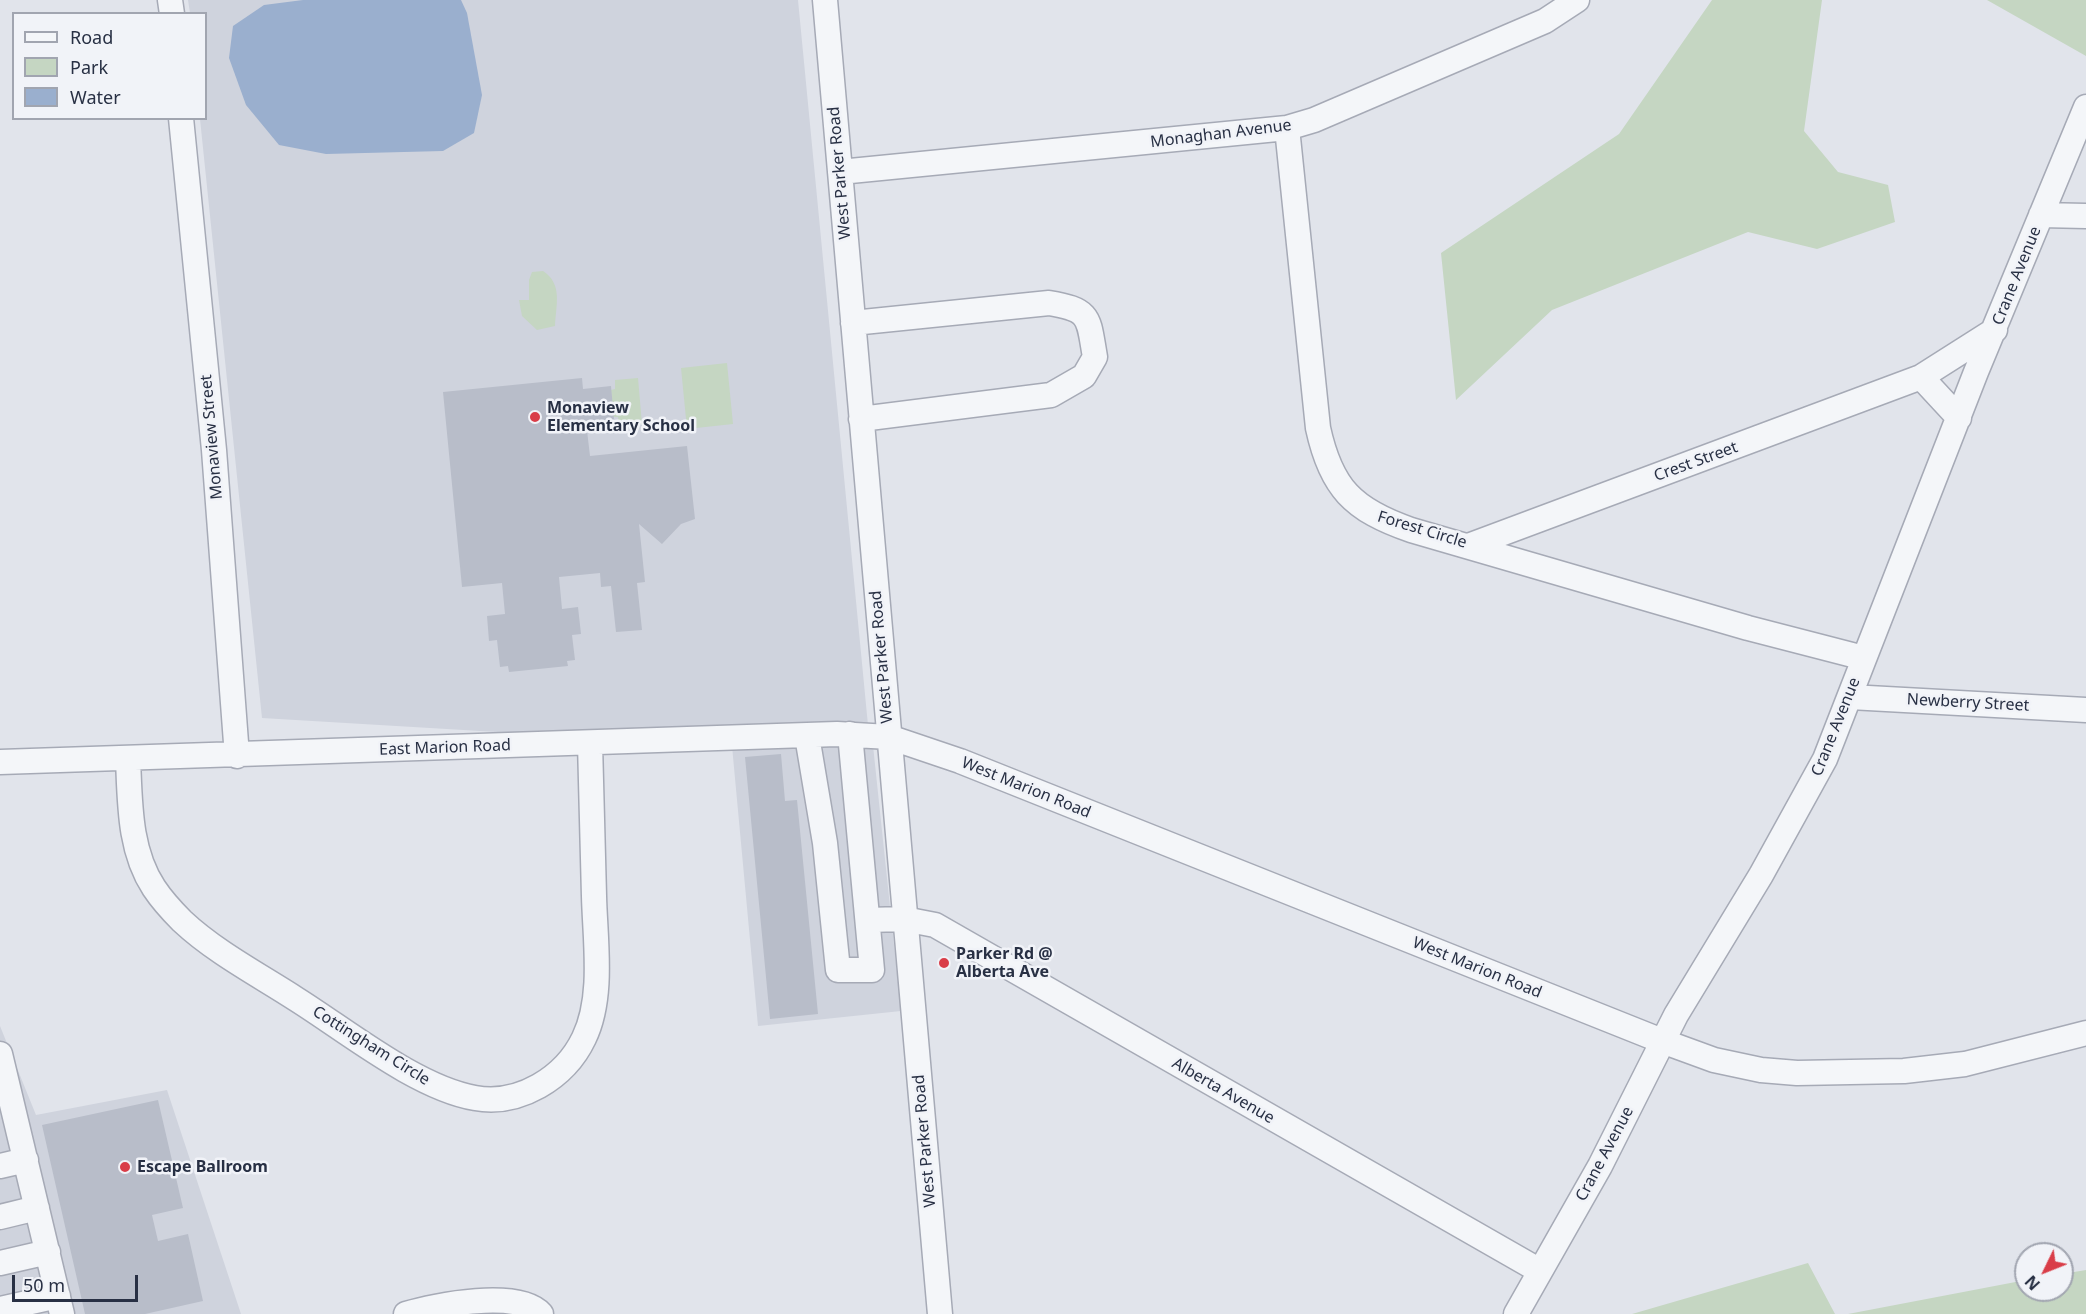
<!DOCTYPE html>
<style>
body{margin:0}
#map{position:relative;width:2086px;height:1314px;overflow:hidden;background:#e1e4eb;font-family:"Noto Sans",sans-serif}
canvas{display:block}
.legend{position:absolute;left:12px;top:12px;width:195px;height:108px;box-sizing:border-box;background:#f1f3f8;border:2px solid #a1a5b0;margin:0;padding:8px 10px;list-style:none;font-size:18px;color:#283044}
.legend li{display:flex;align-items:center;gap:12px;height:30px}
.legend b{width:30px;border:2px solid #a1a5b0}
.north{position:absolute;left:2014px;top:1242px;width:60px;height:60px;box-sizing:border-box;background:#f1f3f8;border:2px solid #a1a5b0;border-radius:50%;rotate:227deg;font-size:16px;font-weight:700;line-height:24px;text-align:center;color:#283044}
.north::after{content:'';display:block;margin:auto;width:21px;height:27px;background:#d93d48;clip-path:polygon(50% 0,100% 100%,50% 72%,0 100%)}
.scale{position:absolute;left:12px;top:1275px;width:126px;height:27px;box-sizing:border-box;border:3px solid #283044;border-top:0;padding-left:8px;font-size:18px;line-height:21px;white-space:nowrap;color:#283044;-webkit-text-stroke:4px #f1f3f8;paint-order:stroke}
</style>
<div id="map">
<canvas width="2086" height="1314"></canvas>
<ul class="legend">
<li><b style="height:8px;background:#f4f6f9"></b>Road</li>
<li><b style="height:16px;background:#c5d6c2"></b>Park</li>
<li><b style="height:16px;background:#9aafce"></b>Water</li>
</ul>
<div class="north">N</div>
<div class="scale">50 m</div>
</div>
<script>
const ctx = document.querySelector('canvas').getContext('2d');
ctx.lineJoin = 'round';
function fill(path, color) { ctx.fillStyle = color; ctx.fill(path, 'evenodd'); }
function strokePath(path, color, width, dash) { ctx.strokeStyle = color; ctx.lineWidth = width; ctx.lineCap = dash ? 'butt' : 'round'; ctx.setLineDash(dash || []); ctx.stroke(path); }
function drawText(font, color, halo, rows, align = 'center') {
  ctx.font = font + ' "Noto Sans",sans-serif'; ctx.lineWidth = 5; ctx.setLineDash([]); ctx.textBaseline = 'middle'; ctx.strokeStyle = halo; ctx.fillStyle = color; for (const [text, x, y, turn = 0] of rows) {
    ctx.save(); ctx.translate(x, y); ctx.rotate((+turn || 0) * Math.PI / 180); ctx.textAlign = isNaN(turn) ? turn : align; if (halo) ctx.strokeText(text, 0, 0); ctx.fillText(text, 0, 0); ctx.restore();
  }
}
fill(new Path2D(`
 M188,0H798L867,715L869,735L872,736L901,1011L758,1026L732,746L262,718L200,119L206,118V14L190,13Z
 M0,1026L36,1115L167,1090L241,1314H0Z`), '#cfd3dd');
fill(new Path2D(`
 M1712,0H1822L1804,131L1838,172L1888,185L1895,222L1817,249L1748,232L1552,310L1456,400L1441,253L1619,134Z
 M1987,0H2086V56Z
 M543,271C563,284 556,305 555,326L537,330L522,316L519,300H529V280L532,272Z
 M727,363L733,424L687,429L681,368Z
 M638,378L642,424L619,426L618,417H613L611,390L615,389V380Z
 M1808,1263L1835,1314H1632Z
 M2086,1270V1314H1848L2026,1280V1290H2062V1274Z`), '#c5d6c2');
fill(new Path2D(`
 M303,0H461L467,13L482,95L474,133L443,151L326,154L279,145L246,105L229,58L233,26L264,5Z`), '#9aafce');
fill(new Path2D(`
 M582,378L583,389L611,386L614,419L586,422L590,456L687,446L695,519L681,524L662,544L639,524L645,582L637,583L642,630L616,632L611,586L601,587L600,573L559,577L562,609L578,607L581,634L572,635L575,660L567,661L568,666L509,672L508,666L500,667L497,640L489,641L487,616L505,614L502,583L462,587L443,392Z
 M781,754L785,801L797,800L818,1014L770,1019L745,757Z
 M158,1100L183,1208L152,1215L158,1241L188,1234L203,1301L145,1314H85L42,1125Z`), '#b8bdc9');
const minor = new Path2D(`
 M170,0L172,14
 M825,0L940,1314
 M181,118L214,450L237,756
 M1287,128L1318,428C1331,488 1353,510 1411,530L1748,628L1864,658
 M840,172L1287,128L1314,120L1545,21L1577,0
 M2041,215L2086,216
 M853,323L1049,303C1092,310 1088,318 1095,357L1084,376L1051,395L861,419
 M1921,377L1959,418
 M1471,545L1921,377L1995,330
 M1850,697L2086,710
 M807,736L825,843L838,970H872L850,734
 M128,759C130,803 129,850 154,888C162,900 172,911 182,921C215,952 259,975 296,999C347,1031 417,1088 475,1098C519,1106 565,1078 584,1038C604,997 595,940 594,896C593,845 591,794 590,743
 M0,762L837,734L889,737L960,761L1662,1041L1714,1060L1761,1070L1797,1073L1904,1071L1965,1064L2086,1033
 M868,920L904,919L935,925L1540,1271
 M0,1054L62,1314
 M0,1166L26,1160
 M0,1217L37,1208
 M0,1263L48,1252
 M0,1309L58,1296
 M406,1314C435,1305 519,1289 541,1314
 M1516,1314L1600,1166L1676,1015L1761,875L1825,759L1976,372L2086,107`);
strokePath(minor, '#a6aab6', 27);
strokePath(minor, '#f4f6f9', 24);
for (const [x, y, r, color] of [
 [535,417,6,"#d93d48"],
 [944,963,6,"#d93d48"],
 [125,1167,6,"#d93d48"]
]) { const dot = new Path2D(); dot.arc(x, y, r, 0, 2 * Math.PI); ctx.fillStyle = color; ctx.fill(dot); strokePath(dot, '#f1f3f8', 2); }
drawText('16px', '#283044', '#f1f3f8', [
 ["Monaghan Avenue",1221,134,-7],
 ["West Parker Road",840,173,-95],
 ["Crane Avenue",2017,276,-68],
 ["Monaview Street",212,437,-95],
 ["Crest Street",1696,462,-20],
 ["Forest Circle",1422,530,17],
 ["West Parker Road",882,657,-95],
 ["Newberry Street",1968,703,3],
 ["Crane Avenue",1836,727,-68],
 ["East Marion Road",445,748,-2],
 ["West Marion Road",1026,788,22],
 ["West Marion Road",1477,968,22],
 ["Cottingham Circle",371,1046,32],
 ["Alberta Avenue",1223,1091,30],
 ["West Parker Road",925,1141,-95],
 ["Crane Avenue",1605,1154,-62]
]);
drawText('bold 16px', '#283044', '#f1f3f8', [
 ["Monaview",547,408],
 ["Elementary School",547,426],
 ["Parker Rd @",956,954],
 ["Alberta Ave",956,972],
 ["Escape Ballroom",137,1167]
], 'left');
</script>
